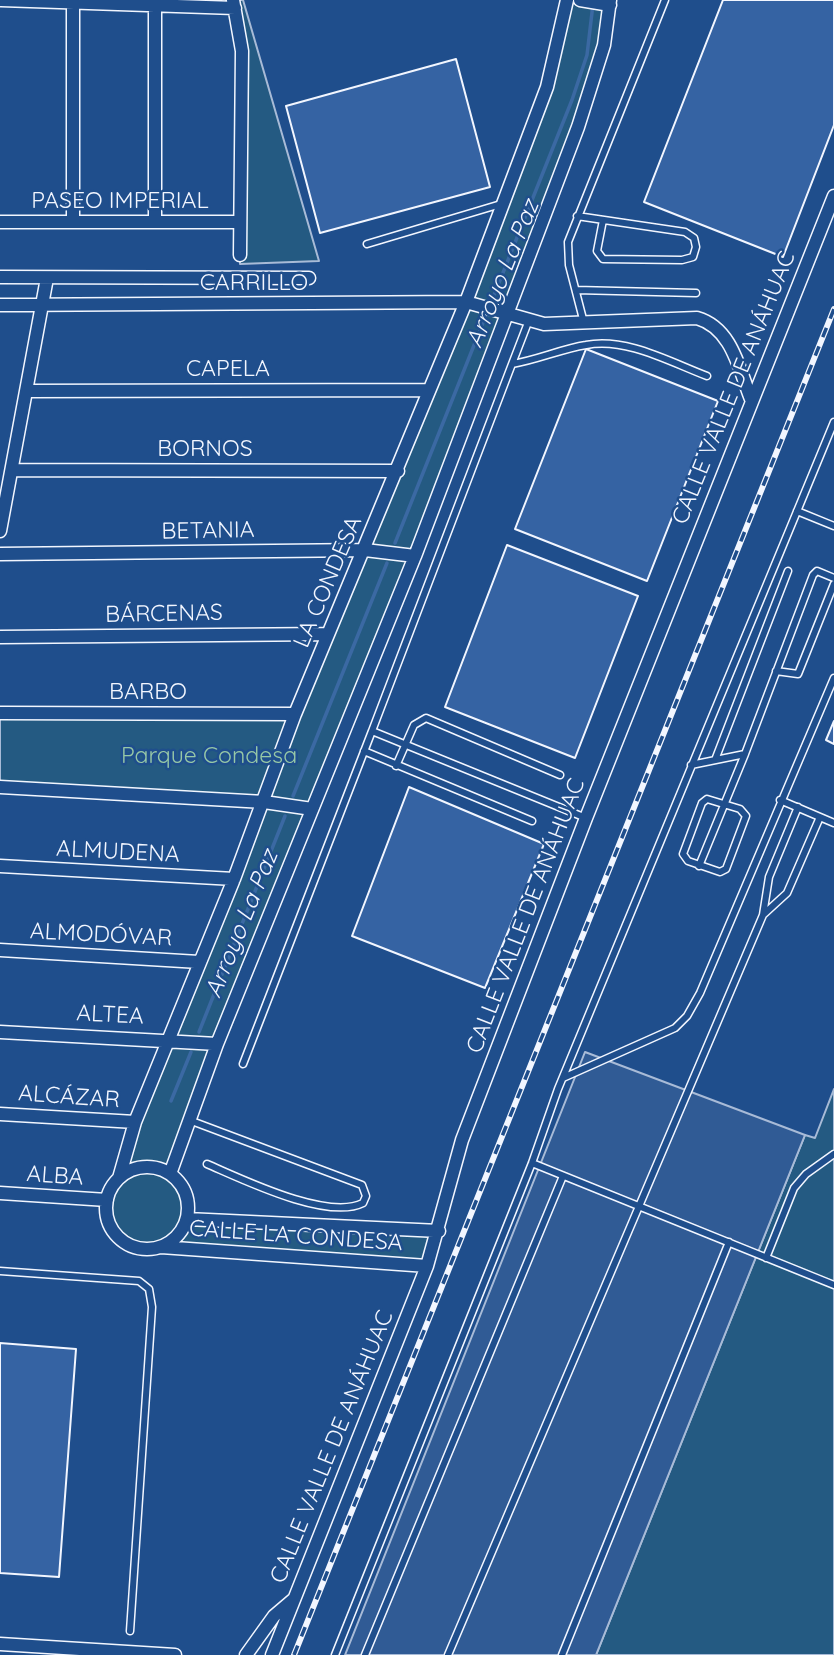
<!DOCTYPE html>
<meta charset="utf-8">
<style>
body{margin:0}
canvas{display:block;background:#1f4e8c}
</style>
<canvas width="834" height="1655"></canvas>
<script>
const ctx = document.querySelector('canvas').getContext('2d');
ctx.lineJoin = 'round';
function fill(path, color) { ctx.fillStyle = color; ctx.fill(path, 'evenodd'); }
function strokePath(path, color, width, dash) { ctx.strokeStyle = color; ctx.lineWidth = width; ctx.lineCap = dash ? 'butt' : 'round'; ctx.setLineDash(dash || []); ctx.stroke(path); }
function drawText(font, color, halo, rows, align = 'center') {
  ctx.font = font + ' Quicksand,sans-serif'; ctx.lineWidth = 5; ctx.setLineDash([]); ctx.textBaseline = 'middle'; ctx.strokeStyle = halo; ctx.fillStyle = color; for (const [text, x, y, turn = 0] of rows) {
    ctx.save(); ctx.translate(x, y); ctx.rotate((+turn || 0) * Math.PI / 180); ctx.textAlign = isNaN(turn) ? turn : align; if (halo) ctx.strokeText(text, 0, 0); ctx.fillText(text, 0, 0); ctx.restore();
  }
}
const green = new Path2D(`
 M233,0H243L319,261L240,264L242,51Z
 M567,0H610L594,81L170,1174C184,1188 188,1199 187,1219L439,1231L427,1266L137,1248C106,1234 99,1205 119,1178L264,802L0,787V713L295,714L547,88Z
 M834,1089V1655H596L805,1135L815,1138Z`);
fill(green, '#245a82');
strokePath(green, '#a8bbd7', 2);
const parking = new Path2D(`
 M585,1052L805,1135L596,1655H345Z`);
fill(parking, '#305b95');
strokePath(parking, '#a8bbd7', 2);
strokePath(new Path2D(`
 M395,543L572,100L587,55L593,4
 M293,796L387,563
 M199,1032L285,816
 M171,1101L191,1052`), '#3b69a3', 3.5);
const building = new Path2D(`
 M723,0H834V125L783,257L644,202Z
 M456,59L490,187L320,233L286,106Z
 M586,349L718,401L647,581L515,529Z
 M507,545L638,596L575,758L445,707Z
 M834,721V744L826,740Z
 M409,787L544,844L485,988L352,936Z
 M0,1343L76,1349L59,1577L0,1573Z`);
fill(building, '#3563a3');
strokePath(building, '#f2f6ff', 2);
const lane = new Path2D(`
 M577,216L685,232L694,238L696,247L693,257L682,260L603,259L597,251L603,220
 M367,244L501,204
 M576,290L696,293
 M584,323L569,265L568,242L665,0
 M512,364L529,320
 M797,511L834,526
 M776,671L798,674L834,584
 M364,751L532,821
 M715,760L788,571
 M691,765L745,754L813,575L817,571L834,578
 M396,766L414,725L426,718L560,775
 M707,799L740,809L746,816L726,869L720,872L688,861L683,854L702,803Z
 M780,800L834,823
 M586,818L372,731L512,364C537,360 561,349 586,345C626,337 670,362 707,376
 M699,866L745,754
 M763,915L787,893L820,817
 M243,1064L372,731
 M563,1078L675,1028L687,1016L700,993L834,678
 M189,1120L362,1185L366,1196L363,1203C327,1221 242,1179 207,1164
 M532,1163L834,1285
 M766,1258L794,1188L806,1174L834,1154
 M0,1271L139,1281L149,1289L152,1307L130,1631
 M335,1655L532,1163L558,1089L834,422
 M365,1655L563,1176
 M448,1655L763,915L769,877L798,807
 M562,1655L729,1242`);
const street = new Path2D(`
 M1,0L235,8
 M233,0L242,51L240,255
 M580,0L610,5
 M0,222H239
 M73,222V3
 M155,222V6
 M0,277L309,278
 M0,305L466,302L544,324L697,318C732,328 739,369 751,399
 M27,391L429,390
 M12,470L398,471
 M0,531L47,278
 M0,554L365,550L415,556
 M0,637L328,634
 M0,713L295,714
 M0,787L264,802L312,809
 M0,866L234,879
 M0,950L199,962
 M0,1032L217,1044
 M0,1114L135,1122
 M106 1208a41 41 0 1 1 82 0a41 41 0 1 1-82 0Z
 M170,1174L217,1044L415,556L578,127L604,45L610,0
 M119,1178L135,1122L234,879L295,714L466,302L547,87L567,0
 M0,1193L107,1200
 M187,1219L439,1231
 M161,1247L427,1266
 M0,1644L175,1655
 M246,1655L274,1616L294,1599
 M272,1655L427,1266L462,1140L586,818L834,196`);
strokePath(lane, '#f2f6ff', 9);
strokePath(street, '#f2f6ff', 15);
strokePath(lane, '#1f4e8c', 6);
strokePath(street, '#1f4e8c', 12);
const rail = new Path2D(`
 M294,1655L834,309`);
strokePath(rail, '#f2f6ff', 6);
strokePath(rail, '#1f4e8c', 3.5, [10]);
drawText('23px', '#f2f6ff', '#1f4e8c', [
 ["PASEO IMPERIAL",120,201],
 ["CARRILLO",254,283],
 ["CAPELA",228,369],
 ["CALLE VALLE DE ANÁHUAC",734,388,-68],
 ["BORNOS",205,449],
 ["BETANIA",208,531,-1],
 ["LA CONDESA",328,582,-67],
 ["BÁRCENAS",164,614,-1],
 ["BARBO",148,692],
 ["ALMUDENA",118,852,3],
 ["CALLE VALLE DE ANÁHUAC",526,916,-69],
 ["ALMODÓVAR",101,935,3],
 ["ALTEA",110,1015,3],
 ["ALCÁZAR",69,1097,4],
 ["ALBA",55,1176,4],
 ["CALLE LA CONDESA",296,1236,4],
 ["CALLE VALLE DE ANÁHUAC",332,1447,-68]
]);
drawText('23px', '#97c8a6', '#1f4e8c', [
 ["Parque Condesa",209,756]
]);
drawText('italic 24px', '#f2f6ff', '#1f4e8c', [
 ["Arroyo La Paz",503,274,-68],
 ["Arroyo La Paz",242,924,-68]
]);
</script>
